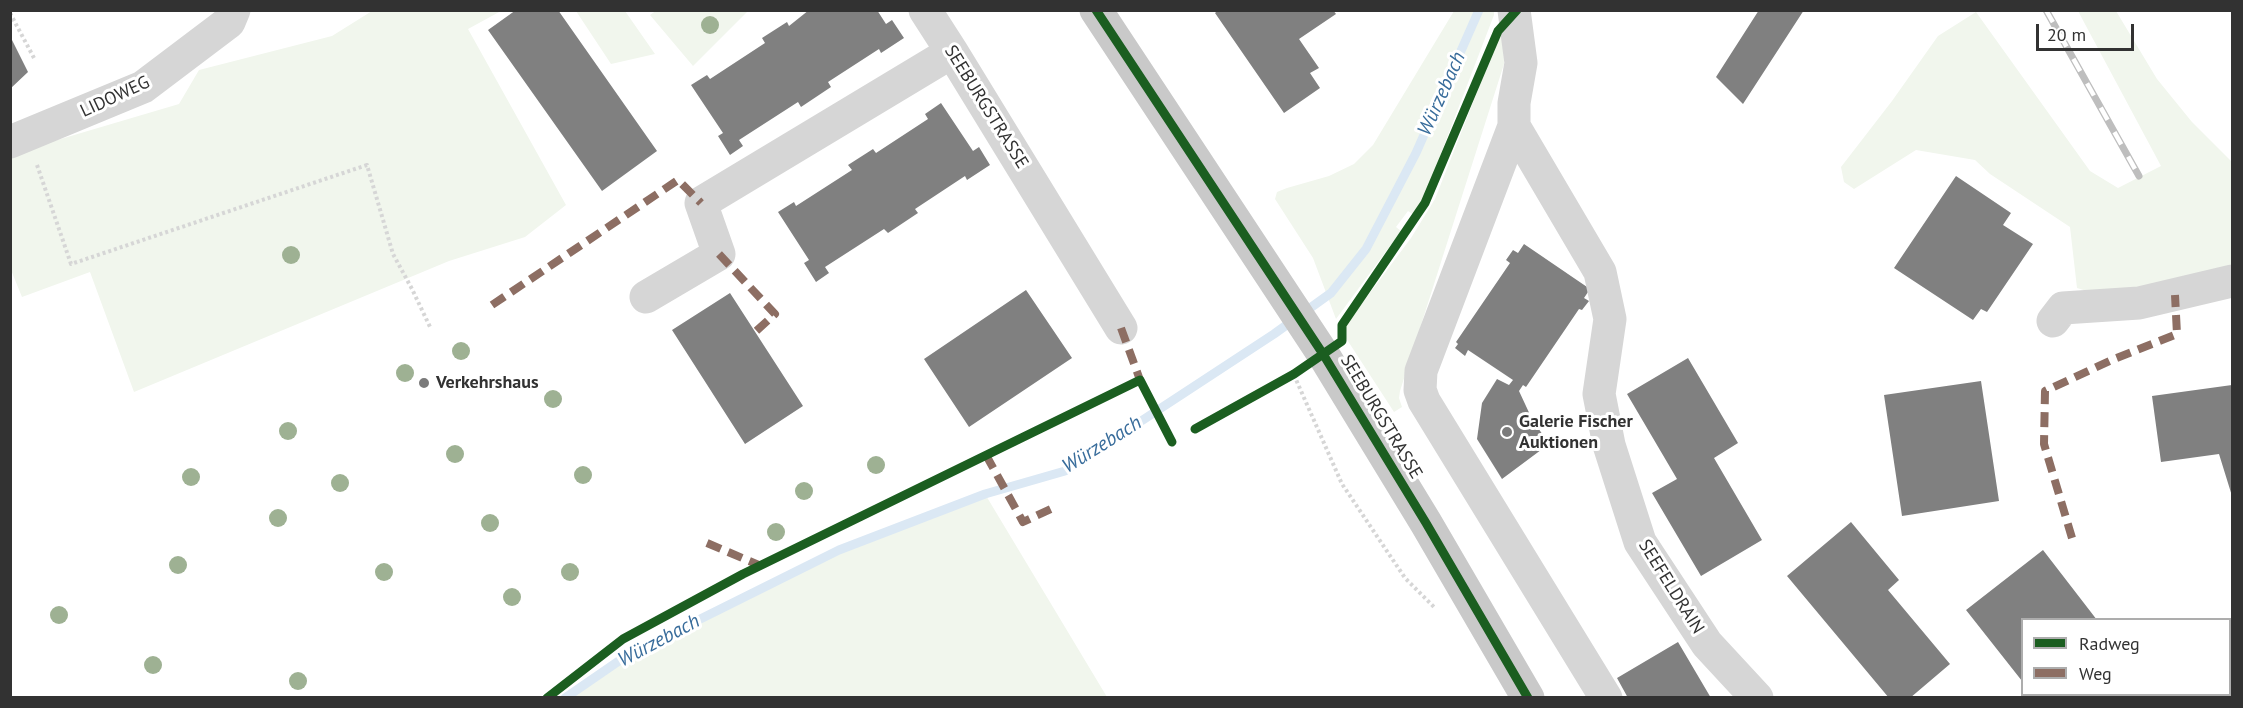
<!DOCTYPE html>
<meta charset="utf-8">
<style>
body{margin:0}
#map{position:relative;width:2243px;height:708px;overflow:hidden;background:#fff;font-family:"PT Sans",sans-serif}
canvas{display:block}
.frame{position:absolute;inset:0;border:12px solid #323232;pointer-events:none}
.legend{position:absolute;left:2021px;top:618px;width:210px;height:78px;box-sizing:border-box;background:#fff;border:2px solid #adadad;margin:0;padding:8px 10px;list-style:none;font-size:18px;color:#323232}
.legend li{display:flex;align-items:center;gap:12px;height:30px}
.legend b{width:30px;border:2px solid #adadad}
.scale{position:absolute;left:2036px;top:24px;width:98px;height:27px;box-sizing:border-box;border:3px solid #323232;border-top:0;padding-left:8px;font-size:18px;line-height:21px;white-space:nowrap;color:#323232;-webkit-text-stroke:4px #fff;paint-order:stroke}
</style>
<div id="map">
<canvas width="2243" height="708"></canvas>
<div class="frame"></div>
<ul class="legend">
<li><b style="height:8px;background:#1b5e20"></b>Radweg</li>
<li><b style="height:8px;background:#8d6e63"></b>Weg</li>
</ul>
<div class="scale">20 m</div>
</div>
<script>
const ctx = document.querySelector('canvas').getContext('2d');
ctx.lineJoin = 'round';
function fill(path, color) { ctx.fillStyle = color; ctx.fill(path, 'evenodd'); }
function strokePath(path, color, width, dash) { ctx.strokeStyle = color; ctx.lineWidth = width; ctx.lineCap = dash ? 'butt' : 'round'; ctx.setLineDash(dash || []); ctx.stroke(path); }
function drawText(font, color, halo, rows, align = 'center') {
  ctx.font = font + ' "PT Sans",sans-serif'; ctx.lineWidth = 6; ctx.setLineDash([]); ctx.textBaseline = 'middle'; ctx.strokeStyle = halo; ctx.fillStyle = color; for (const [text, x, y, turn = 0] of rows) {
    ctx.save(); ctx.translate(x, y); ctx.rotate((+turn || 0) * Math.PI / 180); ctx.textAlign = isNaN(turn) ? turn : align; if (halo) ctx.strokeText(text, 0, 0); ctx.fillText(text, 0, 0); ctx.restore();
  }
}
fill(new Path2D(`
 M657,10H748V11L693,66L650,15Z
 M372,11H501L468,29L566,205L525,237L449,261L134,392L90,272L22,297L11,270L10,154L179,104L199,70L332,36Z
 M576,11H625L655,54L611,64Z
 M1454,11H1494V15L1425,195L1414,215L1408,211L1396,227L1401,231L1336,319L1313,258L1275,199L1277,192L1287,188L1329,176L1354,164L1373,145Z
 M2078,11H2116L2157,79L2192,122L2232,162V269L2109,298L2077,288L2070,227L1990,174L1975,160L1916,150L1854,189L1844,182L1841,167L1892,101L1938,36L1976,12L2090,171L2118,188L2161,166Z
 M1503,30L1504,64L1400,391L1399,398L1402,407L1394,412L1344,335L1346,325L1411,238L1435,199L1483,77Z
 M985,494L1107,697H565L626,656L839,550Z`), '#f1f6ed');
strokePath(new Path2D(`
 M565,698L626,656L839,550L985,494L1065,471L1274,334L1331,293L1366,249L1416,153L1479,10`), '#dbe8f4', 9);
fill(new Path2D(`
 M516,10H558L657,151L602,191L488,30Z
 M809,10H877L886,24L892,20L904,38L881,53L879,49L828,82L831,87L801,107L798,102L739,140L743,146L730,155L718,136L723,133L691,85L707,75L710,79L765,43L762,38L787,22L789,26Z
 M1218,10H1333L1336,14L1299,39L1319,68L1310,73L1320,88L1284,113L1215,13Z
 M1759,10H1804L1743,104L1716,77Z
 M10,36L28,72L10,89Z
 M941,103L973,151L979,147L990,165L967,180L965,176L915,209L918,213L888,233L884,229L825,267L829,273L816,282L804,263L809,260L778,212L794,202L796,206L852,170L848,165L873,149L876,153L928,119L925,114Z
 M1956,176L2011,213L2003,225L2033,244L1987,312L1981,309L1973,320L1894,268Z
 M1524,244L1590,289L1584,298L1589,301L1582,310L1579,309L1526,387L1523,385L1519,391L1532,419L1549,444L1502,479L1477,439L1482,403L1497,379L1509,385L1513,380L1468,350L1465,356L1455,348L1458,344L1456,342L1510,263L1506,260L1513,250L1518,253Z
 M1026,290L1072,358L969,427L924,359Z
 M730,293L803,406L745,444L672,330Z
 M1688,358L1738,443L1714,458L1762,540L1701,576L1652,493L1677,479L1627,394Z
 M1981,381L1999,501L1902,516L1884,395Z
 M2232,385V496L2219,454L2161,462L2152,396Z
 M1851,522L1899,580L1888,590L1950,664L1910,698H1889L1787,576Z
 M2043,550L2097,620H2022V681L1966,610Z
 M1678,642L1711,698H1628L1617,678Z`), '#808080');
strokePath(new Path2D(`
 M10,13L34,58
 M37,165L71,264L367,165L393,254L412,289L431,329
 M1294,375L1342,484L1405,578L1435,608`), '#d6d6d6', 4, [3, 3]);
strokePath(new Path2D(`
 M925,10L952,52L1121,328
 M1514,10L1521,63L1514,103V126L1421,371L1420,390L1424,401L1606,698
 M1514,126L1600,272L1610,319L1599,394L1609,445L1640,542L1707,644L1757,698
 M10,142L143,87L229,22L234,10
 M646,297L719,254L701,203L952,52
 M2053,321L2063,308L2139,303L2232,281`), '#d6d6d6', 33);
strokePath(new Path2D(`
 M1096,10L1323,354L1426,523L1528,698`), '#c9c9c9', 33);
const rail = new Path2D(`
 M2046,10L2139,176`);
strokePath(rail, '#bebebe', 7);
strokePath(rail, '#fff', 4.5, [14]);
strokePath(new Path2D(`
 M719,254L775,314L755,332
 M492,305L678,180L701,203
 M1121,328L1140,380
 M986,455L1023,522L1053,508
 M2072,538L2044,444L2045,391L2114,359L2177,334L2175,295
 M707,543L761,566`), '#8d6e63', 8, [15, 8]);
strokePath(new Path2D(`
 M1096,10L1323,354L1426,523L1528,698
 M1195,429L1294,374L1342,341V325L1425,203L1498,31L1517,10
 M547,698L623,639L743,574L1140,380L1172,442`), '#1b5e20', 9);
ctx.fillStyle = '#9eb193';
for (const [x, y] of [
 [710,25],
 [291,255],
 [461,351],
 [405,373],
 [553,399],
 [288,431],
 [455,454],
 [876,465],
 [583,475],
 [191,477],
 [340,483],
 [804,491],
 [278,518],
 [490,523],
 [776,532],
 [178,565],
 [384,572],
 [570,572],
 [512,597],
 [59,615],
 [153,665],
 [298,681]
]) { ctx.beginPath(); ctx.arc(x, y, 9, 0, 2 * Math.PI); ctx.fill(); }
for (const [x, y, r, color] of [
 [424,383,6,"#7a7a7a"],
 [1507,432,6,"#7a7a7a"]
]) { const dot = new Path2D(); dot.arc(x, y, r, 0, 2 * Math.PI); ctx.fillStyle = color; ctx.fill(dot); strokePath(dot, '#fff', 2); }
drawText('18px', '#323232', '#fff', [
 ["LIDOWEG",115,97,-25],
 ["SEEBURGSTRASSE",986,107,58],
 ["SEEBURGSTRASSE",1381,417,59],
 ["SEEFELDRAIN",1671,587,58]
]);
drawText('bold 18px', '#323232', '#fff', [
 ["Verkehrshaus",436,383],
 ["Galerie Fischer",1519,422],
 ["Auktionen",1519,443]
], 'left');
drawText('italic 20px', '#386c9b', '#fff', [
 ["Würzebach",1442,94,-66],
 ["Würzebach",1102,445,-32],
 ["Würzebach",659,641,-28]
]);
</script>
